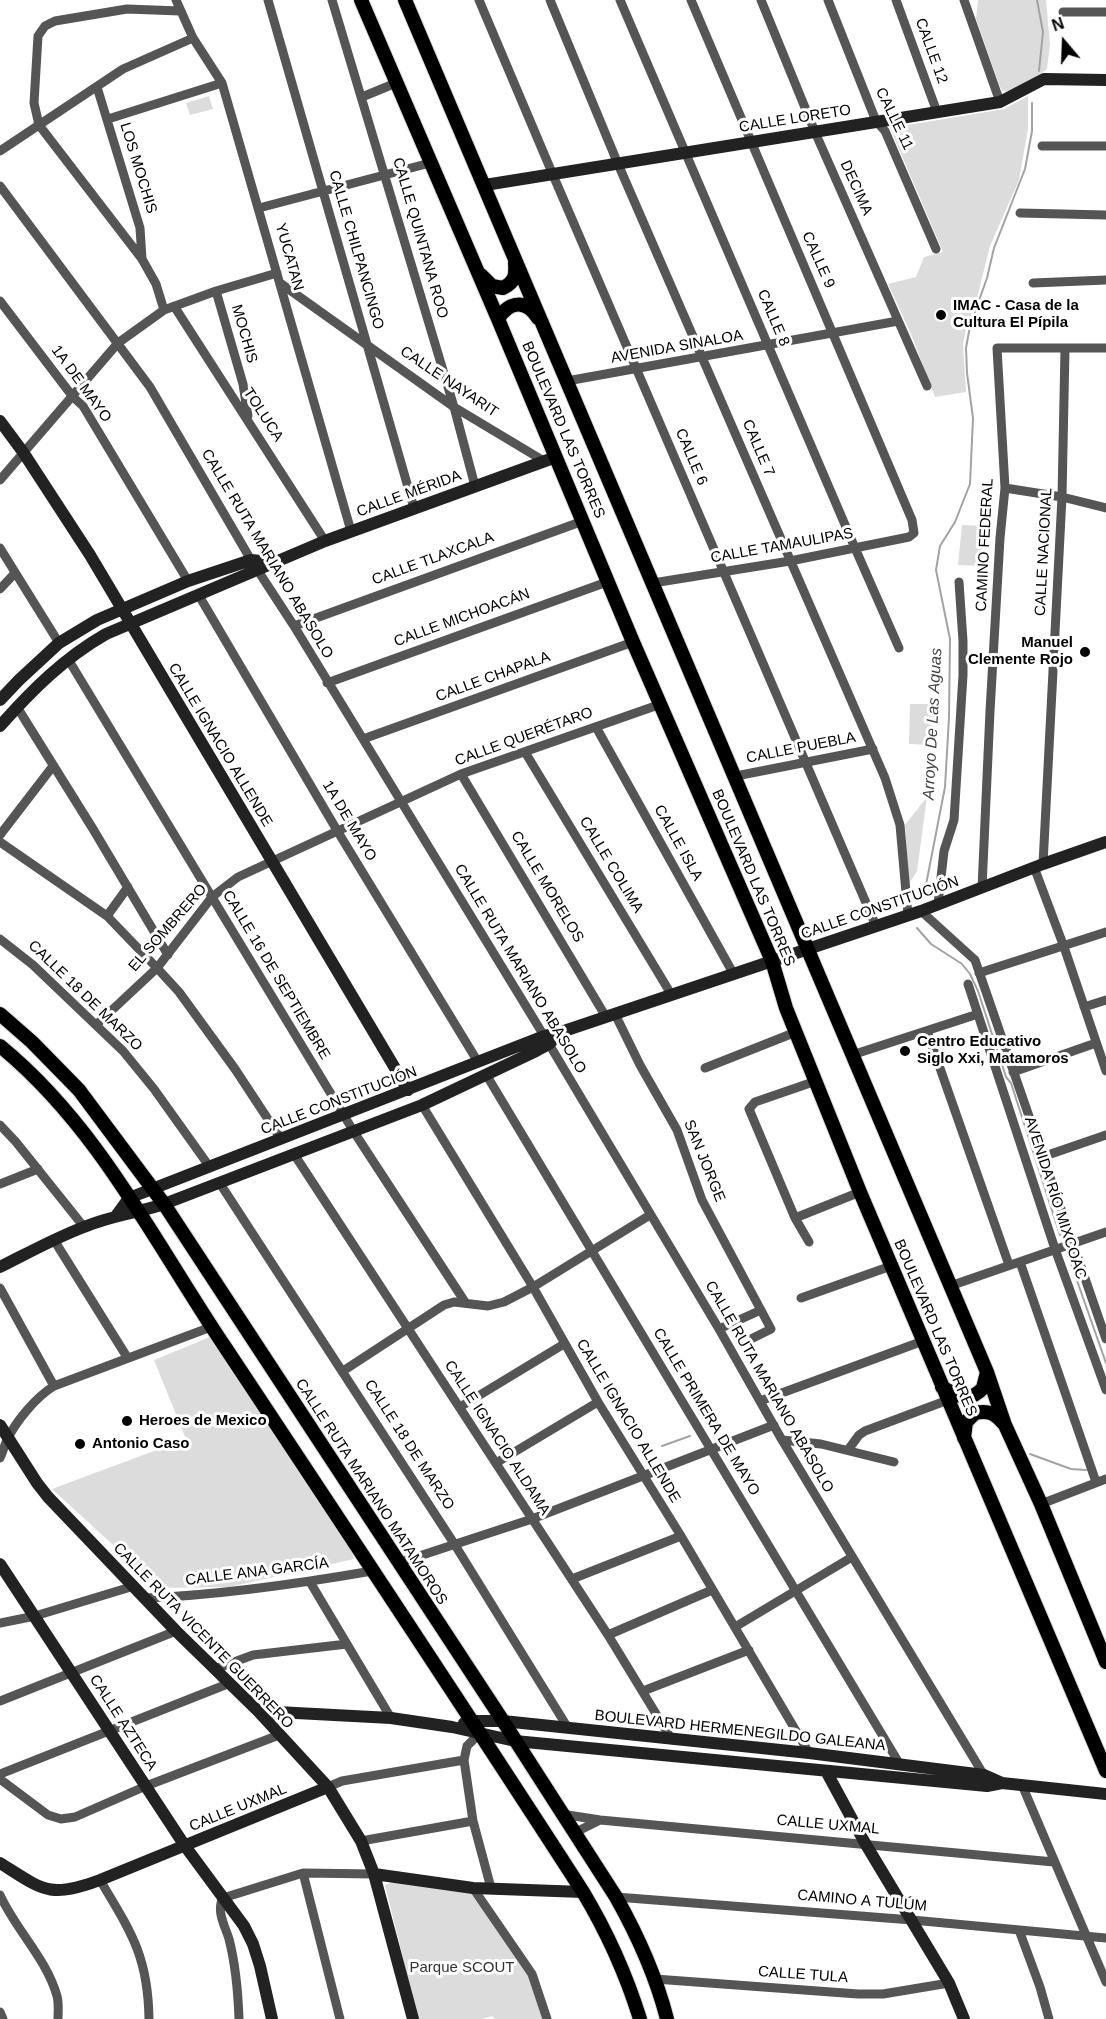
<!DOCTYPE html>
<meta charset="utf-8">
<style>
body{margin:0}
#map{position:relative;width:1106px;height:2019px;overflow:hidden;background:#fff;font-family:Helvetica,sans-serif}
canvas{display:block}
.north{position:absolute;left:1034px;top:12px;width:60px;height:60px;-webkit-text-stroke:4px #fff;paint-order:stroke;rotate:341deg;font-size:16px;font-weight:700;line-height:24px;text-align:center;color:#000}
.north::after{content:'';display:block;margin:auto;width:21px;height:27px;background:#000;clip-path:polygon(50% 0,100% 100%,50% 72%,0 100%)}
</style>
<div id="map">
<canvas width="1106" height="2019"></canvas>
<div class="north">N</div>
</div>
<script>
const ctx = document.querySelector('canvas').getContext('2d');
ctx.lineJoin = 'round';
function fill(path, color) { ctx.fillStyle = color; ctx.fill(path, 'evenodd'); }
function strokePath(path, color, width, dash) { ctx.strokeStyle = color; ctx.lineWidth = width; ctx.lineCap = dash ? 'butt' : 'round'; ctx.setLineDash(dash || []); ctx.stroke(path); }
function drawText(font, color, halo, rows, align = 'center') {
  ctx.font = font + ' Helvetica,sans-serif'; ctx.lineWidth = 6; ctx.setLineDash([]); ctx.textBaseline = 'middle'; ctx.strokeStyle = halo; ctx.fillStyle = color; for (const [text, x, y, turn = 0] of rows) {
    ctx.save(); ctx.translate(x, y); ctx.rotate((+turn || 0) * Math.PI / 180); ctx.textAlign = isNaN(turn) ? turn : align; if (halo) ctx.strokeText(text, 0, 0); ctx.fillText(text, 0, 0); ctx.restore();
  }
}
fill(new Path2D(`
 M978,0H1046L1050,44L1047,69C1036,77 1017,92 1003,91L1000,87L976,19Z
 M209,96L213,109L190,115L186,103Z
 M1028,96V129L1019,180L990,246L976,302L966,329L963,344L966,392L935,397L911,334L888,284L916,277L924,257L943,252L890,128L1004,109Z
 M962,525L985,526L982,566L958,565Z
 M910,704H933L932,745L909,744Z
 M927,797L917,871L909,884L905,825Z
 M210,1337L351,1549L354,1559L229,1587L160,1588L52,1489L186,1439L154,1360Z
 M393,1882L472,1892L529,1975L542,2019H495L492,2016L482,2019H418L385,1885Z`), '#dcdcdc');
strokePath(new Path2D(`
 M1037,0L1043,32L1039,71
 M924,895L945,787L949,717L950,639L936,570L940,546L955,522L970,484L973,418L967,373L966,348L970,326L987,278L994,248L1025,169L1032,131V103
 M917,928L931,944L962,964L970,974L978,991L1006,1077L1011,1083L1060,1235
 M1068,1255L1106,1363
 M662,1446L690,1436
 M1030,1454L1071,1469L1086,1470`), '#a3a3a3', 2);
const primary = new Path2D(`
 M361,0L498,319L633,642L772,961L786,1008L860,1192L1106,1771
 M405,0L987,1372L1005,1425L1041,1504L1106,1662
 M481,275L492,286L503,288C515,282 516,275 515,263
 M498,319C510,300 526,300 538,318
 M0,1014L32,1042L79,1090L164,1204L503,1721L616,1897C638,1936 656,1976 667,2019
 M0,1046C99,1127 155,1243 225,1347C345,1528 465,1709 583,1892C607,1932 626,1974 640,2019
 M942,1387C956,1396 970,1403 983,1388L987,1372
 M964,1438L966,1422L975,1413C988,1410 995,1413 1003,1423`);
strokePath(primary, '#dbdbdb', 16);
strokePath(new Path2D(`
 M176,0L193,38L222,83L351,531
 M268,0L414,508
 M332,0L454,407L475,486
 M479,0L553,175L876,926
 M550,0L618,164L885,778L900,825L908,915
 M620,0L855,548L899,648
 M761,0L815,132L927,386
 M828,0L876,121L885,131L936,249
 M896,0L937,112
 M964,0L1000,102
 M1063,12H1106
 M97,87L140,228L142,259
 M362,97L396,83
 M108,119L222,83
 M1042,146H1106
 M0,151L123,69L193,38
 M0,186L150,387L251,560L294,626L549,1044L719,1329L782,1440L985,1777
 M259,208L430,163
 M1020,213L1106,215
 M280,283L454,407L544,461
 M1033,283L1106,280
 M216,291L243,384L248,416
 M0,301L73,397L83,406L188,581
 M174,306L325,541
 M164,310L156,284L142,259L39,125L34,103L38,36L45,26L55,21L127,9L180,11
 M567,381L898,321
 M0,480L118,343L164,310L216,291L277,273
 M1005,488L1062,497L1106,508
 M0,548L59,643
 M653,583L790,561L909,537L914,533L912,520L691,0
 M0,589L15,573
 M198,594L338,832L478,1062
 M294,626L583,521
 M68,659L354,1132L465,1302
 M327,683L607,582
 M17,707L93,829L168,955
 M596,727L733,973
 M363,739L633,642
 M525,752L671,994
 M461,774L606,1017
 M736,776L873,749
 M0,835L53,766
 M0,842L107,916L157,968L179,992L235,1069L281,1139
 M1043,864L1062,497L1065,349
 M1034,867L1064,947L1106,1071
 M982,888L990,711L1000,538L1005,488L997,348H1106
 M938,904L944,851L954,820L963,675V641L959,582
 M921,911L975,960L1106,1339
 M107,916L128,887
 M0,939L33,965L123,1051L154,1089L209,1166
 M979,973L1106,932
 M968,984L1055,1249L1106,1390
 M1084,1007L1106,1000
 M615,1014L640,1065L677,1130L702,1200L771,1329L743,1343
 M96,1025L157,968L212,897L238,877L461,774L661,704
 M927,1031L1009,1265
 M852,1055L978,1014
 M705,1068L796,1032
 M1013,1072L1096,1043
 M487,1076L899,1763
 M422,1105L533,1287L598,1402L681,1536L809,1753
 M0,1125L16,1142L84,1227
 M294,1154L608,1635L672,1740
 M1042,1157L1106,1135
 M219,1182L455,1545L568,1728
 M0,1184L38,1169
 M795,1218L860,1192
 M54,1240L127,1357
 M809,1242L795,1218L749,1109L755,1102L816,1081
 M1020,1262L1096,1482
 M950,1286L1106,1232
 M0,1288L54,1386
 M801,1298L891,1266
 M719,1329L761,1310
 M343,1371L444,1305L454,1302L488,1306L504,1302L533,1287L650,1215
 M760,1401L923,1341
 M460,1407L564,1344
 M782,1440L821,1444L894,1462
 M848,1450L859,1435L865,1431L948,1400
 M0,1458C3,1452 4,1446 7,1440C16,1421 36,1397 54,1386L211,1327
 M496,1463L598,1402
 M1041,1504L1106,1479
 M398,1563L532,1519L774,1425
 M572,1579L681,1536
 M310,1582L391,1718
 M146,1598C222,1595 297,1584 372,1571
 M0,1623L35,1616L134,1586
 M735,1627L852,1557
 M608,1635L712,1590
 M215,1669L253,1655L347,1644
 M643,1691L749,1650
 M0,1701L176,1631
 M480,1733L467,1746L464,1760L473,1821L491,1888
 M0,1774L230,1683
 M0,1779L48,1815L61,1819L75,1817L146,1786L279,1735
 M1022,1785L1106,1982
 M328,1787L342,1781L464,1760
 M561,1814L600,1820L1054,1862
 M574,1833L600,1820
 M361,1841L473,1821
 M303,1873L340,2019
 M100,1880C131,1932 148,1956 149,2019
 M473,1888L532,1974L547,2019
 M0,1895C16,1930 46,1958 57,1996C59,2003 58,2012 58,2019
 M616,1897L912,1920L1106,1938
 M1019,1930L1040,1987L1049,2019
 M655,1979L858,1994H883L949,1983
 M0,2012L3,2019
 M239,2019C238,1991 236,1966 229,1939C225,1926 216,1911 223,1898L303,1873L374,1874`), '#555', 9);
strokePath(new Path2D(`
 M485,185L1000,102L1044,79L1106,80
 M0,421L23,452L90,555L408,1090
 M0,700L19,680L59,643L97,620L188,581L251,560L272,562
 M0,726C32,690 64,658 106,634L325,541L556,457
 M116,1216L129,1198L544,1036L561,1032L921,911L1043,864L1106,842
 M0,1267C28,1253 55,1238 84,1227C110,1216 137,1213 164,1204L422,1105L536,1051L549,1044L559,1034
 M0,1425L37,1483L48,1497L176,1631L258,1711L328,1787L361,1841L374,1874L413,2019
 M0,1564L185,1846L244,1926L253,1944L260,1966L272,2019
 M258,1711L391,1718L452,1727L515,1741L987,1786L1002,1783L1106,1794
 M464,1723L472,1721H503L809,1753L984,1775L1002,1783
 M826,1771L865,1843L949,1983L964,2019
 M0,1863C43,1890 49,1899 100,1880L328,1787
 M374,1874L473,1888L583,1892`), '#222', 12);
strokePath(primary, '#000', 14);
for (const [x, y, r, color] of [
 [941,315,6,"#000"],
 [1085,652,6,"#000"],
 [905,1051,6,"#000"],
 [127,1421,6,"#000"],
 [80,1444,6,"#000"]
]) { const dot = new Path2D(); dot.arc(x, y, r, 0, 2 * Math.PI); ctx.fillStyle = color; ctx.fill(dot); strokePath(dot, '#fff', 2); }
drawText('15px', '#000', '#fff', [
 ["CALLE 12",931,51,70],
 ["CALLE LORETO",795,119,-9],
 ["CALLE 11",894,119,64],
 ["LOS MOCHIS",138,168,73],
 ["DECIMA",856,188,66],
 ["CALLE QUINTANA ROO",420,238,74],
 ["CALLE CHILPANCINGO",356,250,74],
 ["YUCATAN",289,257,74],
 ["CALLE 9",818,260,66],
 ["CALLE 8",773,318,67],
 ["MOCHIS",244,334,74],
 ["AVENIDA SINALOA",677,347,-10],
 ["CALLE NAYARIT",449,382,34],
 ["1A DE MAYO",81,384,54],
 ["TOLUCA",263,415,57],
 ["BOULEVARD LAS TORRES",563,430,67],
 ["CALLE 7",758,448,67],
 ["CALLE 6",691,457,67],
 ["CALLE MÉRIDA",409,494,-20],
 ["CAMINO FEDERAL",985,545,-87],
 ["CALLE TAMAULIPAS",782,546,-10],
 ["CALLE NACIONAL",1044,552,-87],
 ["CALLE RUTA MARIANO ABASOLO",267,554,59],
 ["CALLE TLAXCALA",433,559,-20],
 ["CALLE MICHOACÁN",462,618,-20],
 ["CALLE CHAPALA",493,677,-20],
 ["CALLE QUERÉTARO",524,737,-20],
 ["CALLE IGNACIO ALLENDE",220,745,59],
 ["CALLE PUEBLA",801,748,-11],
 ["1A DE MAYO",349,821,59],
 ["CALLE ISLA",678,843,61],
 ["CALLE COLIMA",611,865,59],
 ["BOULEVARD LAS TORRES",753,878,67],
 ["CALLE MORELOS",547,887,59],
 ["CALLE CONSTITUCIÓN",880,908,-19],
 ["EL SOMBRERO",168,928,-49],
 ["CALLE RUTA MARIANO ABASOLO",520,969,59],
 ["CALLE 16 DE SEPTIEMBRE",276,975,59],
 ["CALLE 18 DE MARZO",85,996,44],
 ["CALLE CONSTITUCIÓN",339,1101,-21],
 ["SAN JORGE",704,1161,68],
 ["AVENIDA RÍO MIXCOAC",1055,1198,72],
 ["BOULEVARD LAS TORRES",935,1328,67],
 ["CALLE RUTA MARIANO ABASOLO",769,1387,60],
 ["CALLE PRIMERA DE MAYO",706,1412,59],
 ["CALLE IGNACIO ALLENDE",628,1421,59],
 ["CALLE IGNACIO ALDAMA",497,1438,57],
 ["CALLE 18 DE MARZO",409,1445,57],
 ["CALLE RUTA MARIANO MATAMOROS",371,1492,57],
 ["CALLE ANA GARCÍA",257,1572,-7],
 ["CALLE RUTA VICENTE GUERRERO",203,1636,46],
 ["CALLE AZTECA",123,1723,57],
 ["BOULEVARD HERMENEGILDO GALEANA",740,1731,6],
 ["CALLE UXMAL",238,1808,-22],
 ["CALLE UXMAL",828,1825,5],
 ["CAMINO A TULÚM",862,1901,5],
 ["CALLE TULA",803,1975,4]
]);
drawText('bold 15px', '#000', '#fff', [
 ["IMAC - Casa de la",953,306],
 ["Cultura El Pípila",953,323],
 ["Manuel",1073,643,"right"],
 ["Clemente Rojo",1073,660,"right"],
 ["Centro Educativo",917,1042],
 ["Siglo Xxi, Matamoros",917,1059],
 ["Heroes de Mexico",139,1421],
 ["Antonio Caso",92,1444]
], 'left');
drawText('15px', '#333', '#fff', [
 ["Parque SCOUT",462,1968]
]);
drawText('italic 16px', '#444', '#fff', [
 ["Arroyo De Las Aguas",933,724,-87]
]);
</script>
